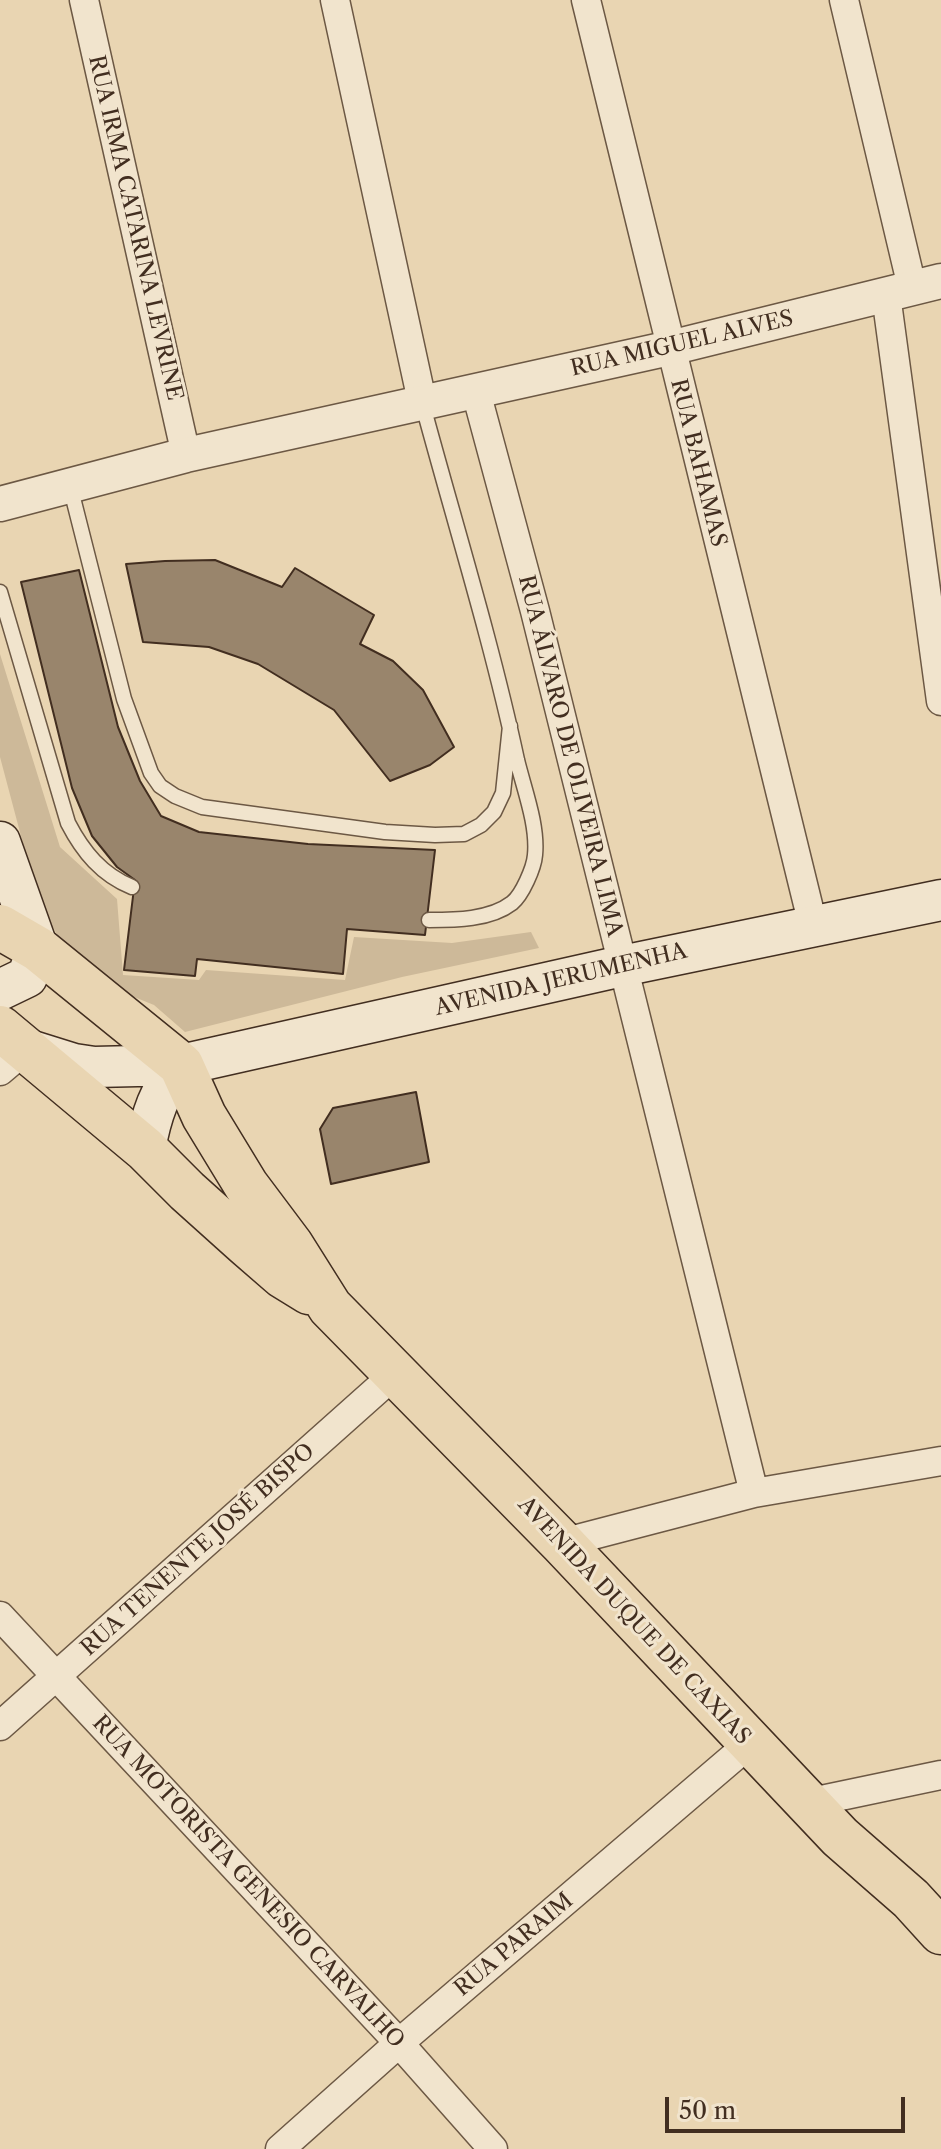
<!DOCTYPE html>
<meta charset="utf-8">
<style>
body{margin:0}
#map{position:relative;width:941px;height:2149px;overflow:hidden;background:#e9d5b2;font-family:"Libre Caslon Text",serif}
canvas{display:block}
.scale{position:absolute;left:665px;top:2097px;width:240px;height:36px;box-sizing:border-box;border:4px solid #422e20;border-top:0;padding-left:10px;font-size:24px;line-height:28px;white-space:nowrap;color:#422e20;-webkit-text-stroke:6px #f1e4cd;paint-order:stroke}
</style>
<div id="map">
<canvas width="941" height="2149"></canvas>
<div class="scale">50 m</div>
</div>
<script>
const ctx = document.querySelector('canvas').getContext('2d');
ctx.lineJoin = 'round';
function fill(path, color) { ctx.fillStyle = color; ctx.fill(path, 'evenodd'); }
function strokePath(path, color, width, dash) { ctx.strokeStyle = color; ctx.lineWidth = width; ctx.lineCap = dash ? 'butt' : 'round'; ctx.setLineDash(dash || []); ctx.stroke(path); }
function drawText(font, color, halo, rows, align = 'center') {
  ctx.font = font + ' "Libre Caslon Text",serif'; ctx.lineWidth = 6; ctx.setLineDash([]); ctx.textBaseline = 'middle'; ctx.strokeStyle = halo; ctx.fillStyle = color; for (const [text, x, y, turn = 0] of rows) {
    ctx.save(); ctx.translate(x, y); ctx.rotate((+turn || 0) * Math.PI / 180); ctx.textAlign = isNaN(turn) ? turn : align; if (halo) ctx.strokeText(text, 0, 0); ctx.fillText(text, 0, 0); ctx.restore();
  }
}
fill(new Path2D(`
 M0,654L60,847L117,899L123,975L199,980L206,970L345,980L354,937L452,943L531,932L539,948L402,977L185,1032L154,1005L107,986L66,951L38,900L0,757Z`), '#cdb999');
const building = new Path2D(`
 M215,560L282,587L295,568L374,615L360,644L393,661L423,690L454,747L430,765L390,781L334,710L258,664L209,647L143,642L126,564L165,561Z
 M79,570L118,727L140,781L161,816L199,832L308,844L435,850L425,935L347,929L343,974L197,959L195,976L124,970L135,880L117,867L92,836L72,788L21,582Z
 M416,1092L429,1162L331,1184L320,1129L333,1108Z`);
fill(building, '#99856c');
strokePath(building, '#422e20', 2);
const service = new Path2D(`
 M422,402C454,521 491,639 517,760C524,789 538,825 535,855C534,868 522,895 512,903C490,920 455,920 429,920
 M70,486L124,699L151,773L160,786L175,796L202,807L385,832L435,835L464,834L481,825L494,812L503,793L510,726
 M0,592L68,823C83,852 102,875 132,887`);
const minor = new Path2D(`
 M84,0L186,455
 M335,0L422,401
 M586,0L813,925
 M844,0L912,287
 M886,295L941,701
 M476,392L535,611L754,1493
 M0,1071L26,1049
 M562,1543L754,1493L941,1461
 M0,1616L399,2043L493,2149
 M0,1726L396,1373
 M807,1803L941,1775
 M280,2149L399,2043L749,1744`);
const tertiary = new Path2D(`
 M0,504L186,455L670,348L941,281`);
const secondary = new Path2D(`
 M0,842L38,949L27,977L0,990
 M26,1049L74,1064L94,1067L181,1065L622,966L941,900
 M145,1149C151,1116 159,1090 181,1065`);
const primary = new Path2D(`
 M0,927L38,949L181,1065L204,1116L246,1185L291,1245L330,1307L562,1543L840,1837L911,1899L941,1932
 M0,1028L145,1149L187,1191L246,1244L283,1276L309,1292`);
strokePath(service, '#6c5844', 17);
strokePath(minor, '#6c5844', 31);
strokePath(tertiary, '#6c5844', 37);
strokePath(secondary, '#422e20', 43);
strokePath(primary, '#422e20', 47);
strokePath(service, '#f1e4cd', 14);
strokePath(minor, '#f1e4cd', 28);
strokePath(tertiary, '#f1e4cd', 34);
strokePath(secondary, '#f1e4cd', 40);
strokePath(primary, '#e9d5b2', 44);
drawText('22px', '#422e20', '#f1e4cd', [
 ["RUA IRMA CATARINA LEVRINE",135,228,77],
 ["RUA MIGUEL ALVES",682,344,-13],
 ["RUA BAHAMAS",698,463,76],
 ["RUA ÁLVARO DE OLIVEIRA LIMA",570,756,76],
 ["AVENIDA JERUMENHA",561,980,-13],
 ["RUA TENENTE JOSÉ BISPO",198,1550,-42],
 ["AVENIDA DUQUE DE CAXIAS",634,1621,47],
 ["RUA MOTORISTA GENESIO CARVALHO",248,1882,47],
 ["RUA PARAIM",514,1945,-40]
]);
</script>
